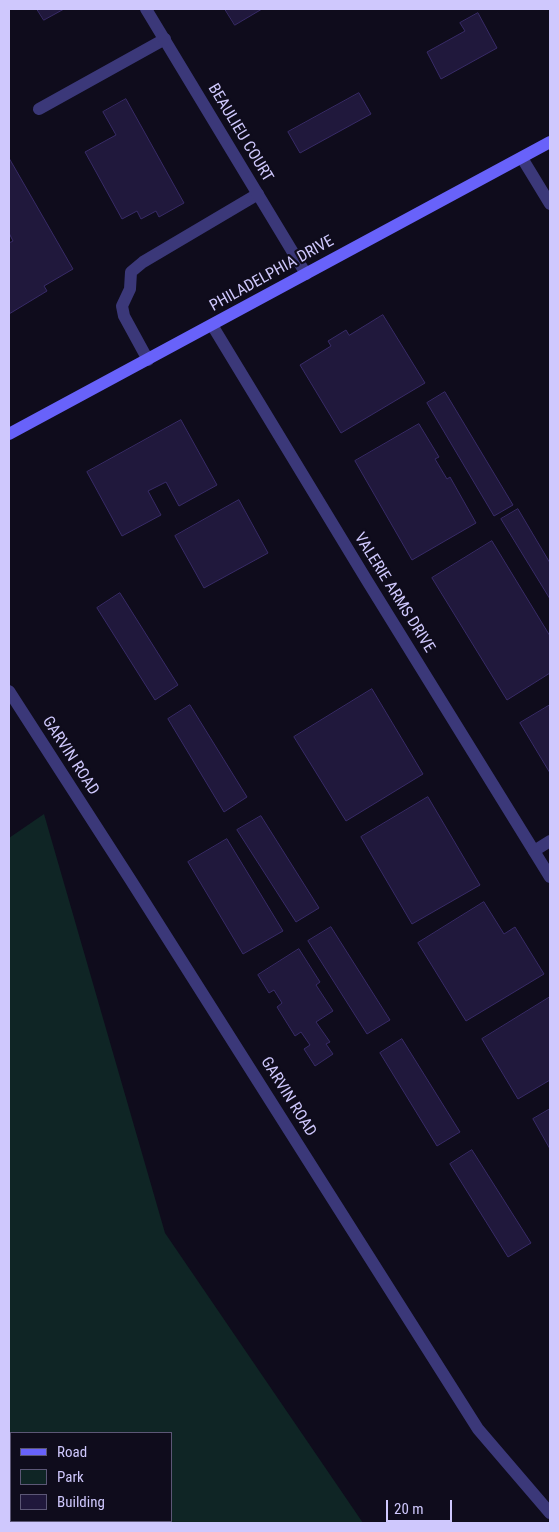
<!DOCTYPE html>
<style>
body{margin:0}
#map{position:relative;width:559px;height:1532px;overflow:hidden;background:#0f0c1c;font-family:"Roboto Condensed",sans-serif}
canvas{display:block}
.frame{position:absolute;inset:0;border:10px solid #cfc8fd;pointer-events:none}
.legend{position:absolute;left:10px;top:1432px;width:162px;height:90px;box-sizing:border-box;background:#0f0c1c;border:1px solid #5c5776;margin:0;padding:6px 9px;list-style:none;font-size:15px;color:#cfc8fd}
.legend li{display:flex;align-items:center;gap:10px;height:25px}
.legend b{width:25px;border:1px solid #5c5776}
.scale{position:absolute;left:386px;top:1500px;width:66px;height:22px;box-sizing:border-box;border:2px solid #cfc8fd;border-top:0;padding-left:6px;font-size:15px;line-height:18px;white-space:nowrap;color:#cfc8fd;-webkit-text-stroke:4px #0f0c1c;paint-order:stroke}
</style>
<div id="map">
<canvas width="559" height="1532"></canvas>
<div class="frame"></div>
<ul class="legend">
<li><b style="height:6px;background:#6862fa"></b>Road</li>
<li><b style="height:14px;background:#0f2525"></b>Park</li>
<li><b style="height:14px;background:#20183c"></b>Building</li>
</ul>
<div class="scale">20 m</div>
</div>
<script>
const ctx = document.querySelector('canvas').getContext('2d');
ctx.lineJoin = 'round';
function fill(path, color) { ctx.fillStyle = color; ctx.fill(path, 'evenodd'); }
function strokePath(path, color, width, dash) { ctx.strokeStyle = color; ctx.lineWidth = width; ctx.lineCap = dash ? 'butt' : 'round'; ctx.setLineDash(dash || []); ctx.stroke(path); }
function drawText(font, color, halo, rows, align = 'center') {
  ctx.font = font + ' "Roboto Condensed",sans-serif'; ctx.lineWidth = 4.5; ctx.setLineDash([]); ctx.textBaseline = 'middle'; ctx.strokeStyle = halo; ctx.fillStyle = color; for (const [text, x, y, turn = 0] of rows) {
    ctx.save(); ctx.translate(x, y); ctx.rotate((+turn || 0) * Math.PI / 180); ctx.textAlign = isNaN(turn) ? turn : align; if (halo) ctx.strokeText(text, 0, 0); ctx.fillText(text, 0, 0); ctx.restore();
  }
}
fill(new Path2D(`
 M44,814L165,1233L363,1523H9V838ZM11,1433H171V1521H11Z`), '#0f2525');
const building = new Path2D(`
 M37,9H64L44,20Z
 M225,9H262L235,25Z
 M478,13L497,48L441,79L427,52L465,31L460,23Z
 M359,93L371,114L300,153L288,132Z
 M126,99L184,203L159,217L156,211L141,219L137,211L122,219L85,152L116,135L103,112Z
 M9,158L73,269L44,286L47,291L9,314V243L13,241L9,233Z
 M383,315L425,383L341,433L300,365L331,346L328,341L346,330L349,335Z
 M445,392L513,505L494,516L427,403Z
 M181,420L217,485L179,506L166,482L148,491L161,515L122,536L87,472Z
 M419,424L439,457L435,459L447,479L450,477L476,523L412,560L355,461Z
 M239,500L268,553L204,588L175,536Z
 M518,509L550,563V599L501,519Z
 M492,541L550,636V673L507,700L432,578Z
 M120,593L178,685L155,700L97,608Z
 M372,689L423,774L346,821L294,737Z
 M190,705L247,797L224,812L168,719Z
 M550,705V773L520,723Z
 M428,797L480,885L412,924L361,837Z
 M261,816L319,908L296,922L237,830Z
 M227,839L283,931L243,954L188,862Z
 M484,902L504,934L515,927L544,974L466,1021L418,943Z
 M331,927L390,1020L367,1034L308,941Z
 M299,949L320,982L316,985L333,1011L316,1022L330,1042L326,1044L333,1054L315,1066L304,1049L310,1045L301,1032L295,1036L277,1007L282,1003L274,990L269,993L258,975Z
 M550,997V1080L518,1099L482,1039Z
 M402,1039L460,1132L437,1146L380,1053Z
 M550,1109V1149L533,1119Z
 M472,1150L531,1243L508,1257L450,1164Z`);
fill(building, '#20183c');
strokePath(building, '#382b67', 1);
strokePath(new Path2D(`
 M39,109L165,39
 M522,158L550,204
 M148,360L124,316L122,306L130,289L131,272L143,262L258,194
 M534,851L550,841`), '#3b3879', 12);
strokePath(new Path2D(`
 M146,9L306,274
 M212,325L366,579L550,877
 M9,691L130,879L478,1429L550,1513`), '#3b3879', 12);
strokePath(new Path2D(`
 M9,434L550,142`), '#6862fa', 12);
drawText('16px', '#cfc8fd', '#0f0c1c', [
 ["BEAULIEU COURT",240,133,59],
 ["PHILADELPHIA DRIVE",272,274,-29],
 ["VALERIE ARMS DRIVE",394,593,58],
 ["GARVIN ROAD",70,756,57],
 ["GARVIN ROAD",288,1097,58]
]);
</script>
